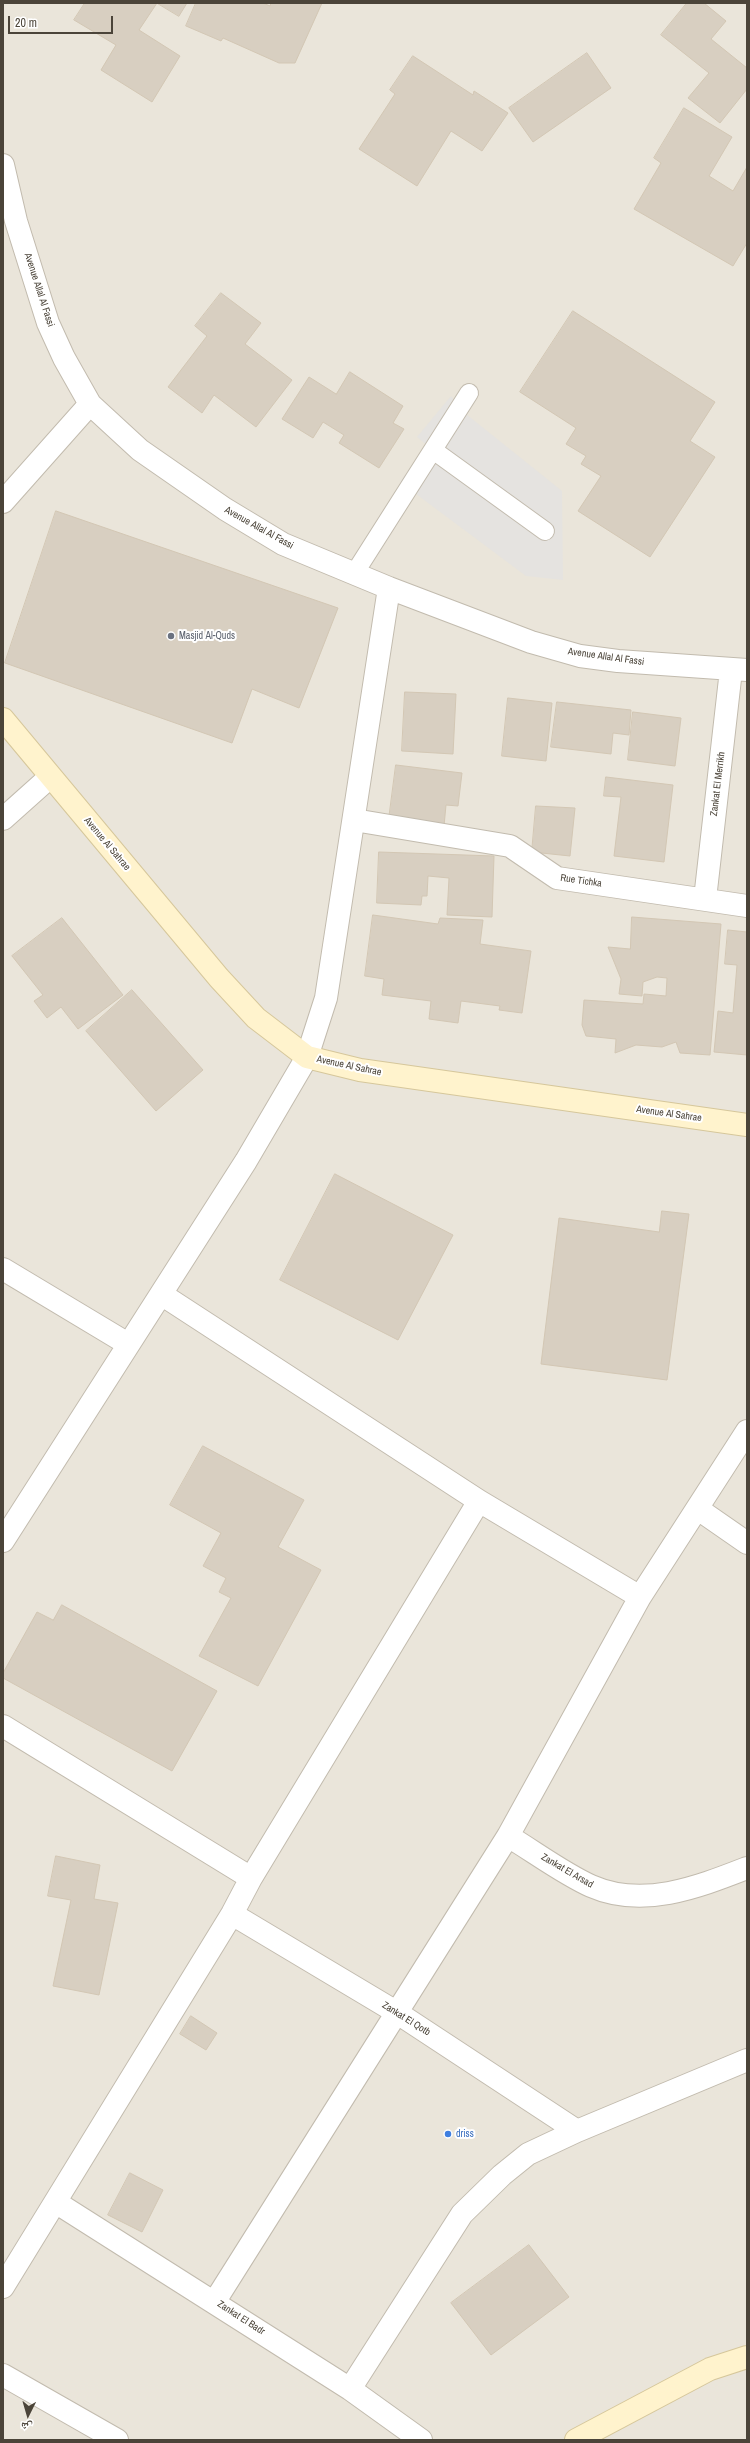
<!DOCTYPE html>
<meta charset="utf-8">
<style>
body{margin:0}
#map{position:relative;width:750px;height:2443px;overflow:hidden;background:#f6f3ec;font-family:"Archivo Narrow","Noto Naskh Arabic",sans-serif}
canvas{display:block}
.frame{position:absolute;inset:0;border:4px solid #4b4439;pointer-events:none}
.north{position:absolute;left:8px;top:2395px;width:40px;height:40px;-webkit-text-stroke:3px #fff;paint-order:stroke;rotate:185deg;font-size:11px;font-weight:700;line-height:16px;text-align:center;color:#4b4439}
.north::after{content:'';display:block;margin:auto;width:14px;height:18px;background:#4b4439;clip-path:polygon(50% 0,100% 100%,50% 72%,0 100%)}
.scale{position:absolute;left:8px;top:16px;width:105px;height:18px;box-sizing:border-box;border:2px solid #4b4439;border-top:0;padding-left:5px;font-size:12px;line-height:14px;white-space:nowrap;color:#4b4439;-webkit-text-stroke:3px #fff;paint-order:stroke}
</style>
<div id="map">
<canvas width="750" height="2443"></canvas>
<div class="frame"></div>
<div class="north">ش</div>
<div class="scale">20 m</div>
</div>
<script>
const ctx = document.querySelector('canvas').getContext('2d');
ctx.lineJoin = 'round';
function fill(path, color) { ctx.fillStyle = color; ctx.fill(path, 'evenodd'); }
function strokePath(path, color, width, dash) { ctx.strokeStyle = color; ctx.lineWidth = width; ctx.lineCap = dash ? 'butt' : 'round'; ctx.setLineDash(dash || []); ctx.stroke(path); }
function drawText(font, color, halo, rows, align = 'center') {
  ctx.font = font + ' "Archivo Narrow",sans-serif'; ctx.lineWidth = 4; ctx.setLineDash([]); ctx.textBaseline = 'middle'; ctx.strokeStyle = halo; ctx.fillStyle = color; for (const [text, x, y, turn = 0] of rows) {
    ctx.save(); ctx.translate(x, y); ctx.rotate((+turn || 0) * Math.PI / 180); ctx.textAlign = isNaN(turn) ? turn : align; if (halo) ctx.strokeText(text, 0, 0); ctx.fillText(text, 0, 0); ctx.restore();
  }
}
fill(new Path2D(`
 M3,3H747V2440H3Z`), '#eae5da');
fill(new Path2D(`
 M451,396L466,414L562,491L563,580L526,576L400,482L428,446L417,437Z`), '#e5e3e0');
const building = new Path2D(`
 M85,3H157L139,30L180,56L152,102L101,70L116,45L74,20Z
 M157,3H187L179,16Z
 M196,3H263L270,6L271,3H322L295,63H279L223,38L221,41L186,26Z
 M687,3H704L726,21L711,39L747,68V89L720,123L688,98L709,73L661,35Z
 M587,53L611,88L533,142L509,108Z
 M413,56L473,95L474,91L508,113L482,151L451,131L417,186L359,149L395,94L390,90Z
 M684,108L732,137L709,176L733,191L747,167V243L733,266L634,209L661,163L654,158Z
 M221,293L261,323L245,344L292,380L256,427L214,395L202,413L168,387L207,336L195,326Z
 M573,311L715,402L690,441L715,457L650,557L578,511L601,476L581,464L586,456L566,444L576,428L520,392Z
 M350,372L403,406L393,423L404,429L379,468L339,443L344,435L323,422L313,438L282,419L309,377L336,394Z
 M56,511L338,608L299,708L252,689L232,743L5,663Z
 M405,692L456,694L453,754L402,751Z
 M508,698L552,703L546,761L502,756Z
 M557,702L631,710L629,735L613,733L611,754L551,747Z
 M633,712L681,718L675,766L628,760Z
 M396,765L462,773L458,806L446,805L444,826L389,819Z
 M606,777L673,785L664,862L614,856L621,797L604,796Z
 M536,806L575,808L570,856L532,852Z
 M379,852L494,856L492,917L447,915L449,878L428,876L427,896H422L421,905L377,903Z
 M373,915L438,924L440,918L483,920L480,944L531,951L522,1013L499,1010L500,1006L461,1001L458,1023L429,1019L431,1001L382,995L384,979L365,976Z
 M632,917L721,924L710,1055L680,1053L676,1042L662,1047L636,1045L615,1053L616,1039L586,1036L582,1025L584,1000L643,1004L644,994L666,996L667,978L657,977L643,982L642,996L619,994L621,979L608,947L630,949Z
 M62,918L123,995L78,1029L61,1007L47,1018L34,1001L43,995L12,956Z
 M728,930L747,932V1055L714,1052L718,1011L733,1013L737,965L725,964Z
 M132,990L203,1070L156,1111L86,1031Z
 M335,1174L453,1235L398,1340L280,1280Z
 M662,1211L689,1214L667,1380L541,1364L559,1218L659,1232Z
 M203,1446L304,1500L278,1547L321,1570L258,1686L199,1656L231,1598L219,1592L226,1578L203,1566L221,1533L170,1505Z
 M62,1605L217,1691L172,1771L3,1678V1673L37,1612L53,1620Z
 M56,1856L100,1865L94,1899L118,1903L99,1995L53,1986L71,1900L48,1896Z
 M191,2016L217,2033L206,2050L180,2034Z
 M130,2173L163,2190L142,2232L108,2215Z
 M529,2245L569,2297L491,2355L451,2303Z`);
fill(building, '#d8cfc1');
strokePath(building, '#d3c7b4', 1);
const lane = new Path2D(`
 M433,450L545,531
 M354,574L469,393`);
const street = new Path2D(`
 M3,165L16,221L48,323L64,358L90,404L140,450L225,509L283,544L389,588L531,642L580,656L618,661L747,670
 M3,502L90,404
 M3,819L50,777
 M354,820L510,846L557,878L747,906
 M705,899L731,670
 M3,1269L128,1344
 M161,1294L479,1501L640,1597
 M698,1509L747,1543
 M3,1541L246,1161L307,1057L326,998L389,588
 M3,1726L251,1878
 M508,1836C533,1851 564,1874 591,1886C643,1909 698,1887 747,1868
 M232,1914L396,2012L577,2131
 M57,2203L350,2389L421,2440
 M3,2287L232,1914L251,1878L479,1501
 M215,2301L508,1836L640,1597L747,1431
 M3,2375L117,2440
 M350,2389L462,2214L502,2175L528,2154L577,2131L747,2060`);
const secondary = new Path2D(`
 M3,719L219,978L256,1018L307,1057L360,1070L747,1125
 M576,2440L710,2369L747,2357`);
strokePath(lane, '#c2bbae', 20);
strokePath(street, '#c2bbae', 24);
strokePath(secondary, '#d6c79b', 24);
strokePath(lane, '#fff', 18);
strokePath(street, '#fff', 22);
strokePath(secondary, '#fff3cd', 22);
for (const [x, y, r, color] of [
 [171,636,4,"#6b7280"],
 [448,2134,4,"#3f7fe0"]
]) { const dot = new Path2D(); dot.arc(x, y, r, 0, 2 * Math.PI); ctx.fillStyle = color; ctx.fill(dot); strokePath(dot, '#fff', 1.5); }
drawText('10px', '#4b4439', '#fff', [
 ["Avenue Allal Al Fassi",39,290,72],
 ["Avenue Allal Al Fassi",259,528,29],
 ["Avenue Allal Al Fassi",606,657,8],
 ["Zankat El Merrikh",718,784,-83],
 ["Avenue Al Sahrae",107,844,50],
 ["Rue Tichka",581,881,8],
 ["Avenue Al Sahrae",349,1066,12],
 ["Avenue Al Sahrae",669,1114,8],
 ["Zankat El Arsad",567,1871,30],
 ["Zankat El Qotb",406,2019,32],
 ["Zankat El Badr",241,2318,33]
]);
drawText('10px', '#5b616d', '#fff', [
 ["Masjid Al-Quds",179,636]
], 'left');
drawText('10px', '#366cbe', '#fff', [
 ["driss",456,2134]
], 'left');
</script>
